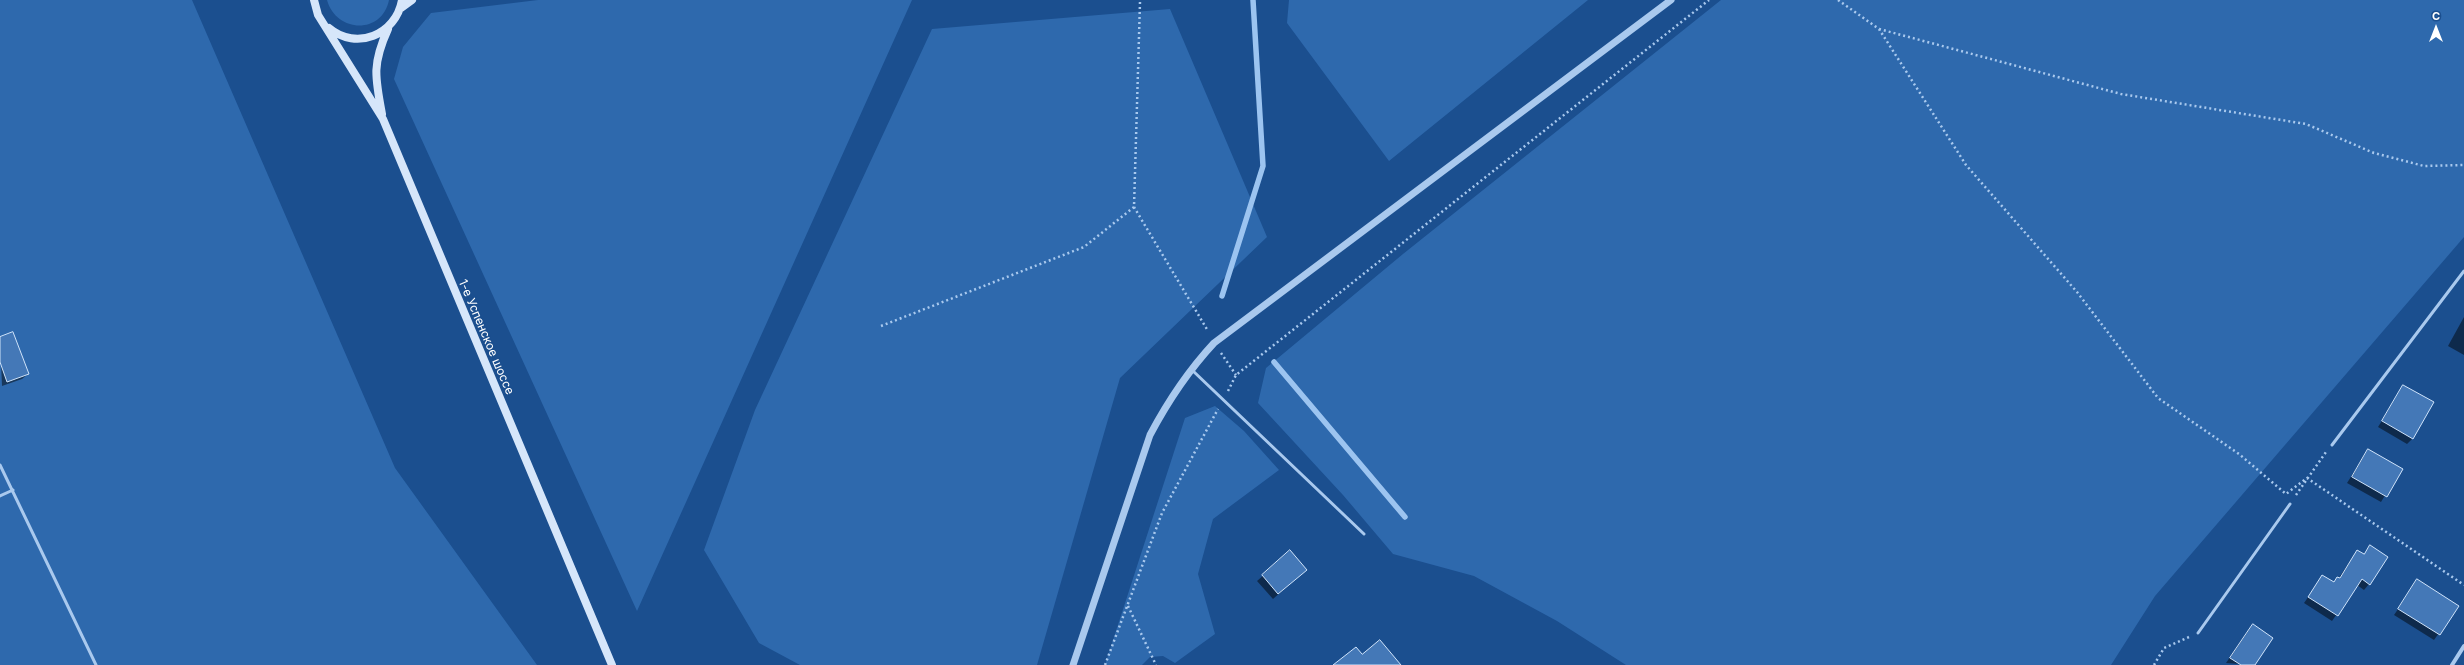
<!DOCTYPE html>
<meta charset="utf-8">
<style>
body{margin:0}
#map{position:relative;width:2464px;height:665px;overflow:hidden;background:#1b4f8f;font-family:Inter,sans-serif}
canvas{display:block}
.north{position:absolute;left:2416px;top:8px;width:40px;height:40px;-webkit-text-stroke:3px #1b4f8f;paint-order:stroke;rotate:0deg;font-size:11px;font-weight:700;line-height:16px;text-align:center;color:#fff}
.north::after{content:'';display:block;margin:auto;width:14px;height:18px;background:#fff;clip-path:polygon(50% 0,100% 100%,50% 72%,0 100%)}
</style>
<div id="map">
<canvas width="2464" height="665"></canvas>
<div class="north">С</div>
</div>
<script>
const ctx = document.querySelector('canvas').getContext('2d');
ctx.lineJoin = 'round';
function fill(path, color) { ctx.fillStyle = color; ctx.fill(path, 'evenodd'); }
function strokePath(path, color, width, dash) { ctx.strokeStyle = color; ctx.lineWidth = width; ctx.lineCap = dash ? 'butt' : 'round'; ctx.setLineDash(dash || []); ctx.stroke(path); }
function drawText(font, color, halo, rows, align = 'center') {
  ctx.font = font + ' Inter,sans-serif'; ctx.lineWidth = 3; ctx.setLineDash([]); ctx.textBaseline = 'middle'; ctx.strokeStyle = halo; ctx.fillStyle = color; for (const [text, x, y, turn = 0] of rows) {
    ctx.save(); ctx.translate(x, y); ctx.rotate((+turn || 0) * Math.PI / 180); ctx.textAlign = isNaN(turn) ? turn : align; if (halo) ctx.strokeText(text, 0, 0); ctx.fillText(text, 0, 0); ctx.restore();
  }
}
fill(new Path2D(`
 M0,0H192L395,468L537,665H0Z
 M327,0H389C382,35 336,33 327,0Z
 M538,0H912L637,611L394,79L403,47L431,13Z
 M1289,0H1588L1389,161L1287,23Z
 M1721,0H2464V237L2155,596L2111,665H1626L1557,621L1474,576L1393,554L1343,495L1258,403L1266,368L1403,254Z
 M1170,9L1267,237L1120,378L1037,665H800L759,643L704,550L755,410L932,29Z
 M1215,406L1244,431L1279,470L1213,519L1198,574L1215,634L1175,663L1163,656L1150,657L1142,665H1105L1185,418Z`), '#2e69ad');
fill(new Path2D(`
 M2464,317V355L2448,346Z
 M0,338L28,374L22,379L2,386Z
 M2404,386L2413,438L2407,444L2378,427Z
 M2368,450L2401,469L2381,502L2347,483Z
 M2370,547L2369,584L2364,590L2357,585L2332,621L2304,603L2323,576L2333,583L2338,579L2357,551L2363,555Z
 M1290,552L1300,575L1273,599L1257,581Z
 M2417,581L2458,606L2434,640L2394,615Z
 M2254,626V665L2226,663L2248,631Z`), '#0007');
strokePath(new Path2D(`
 M1222,296L1263,166L1253,0
 M1274,362L1405,517`), '#9cc4f0', 5.5);
const building = new Path2D(`
 M13,332L29,374L7,382L0,362V337Z
 M2403,385L2434,402L2413,439L2382,421Z
 M2368,449L2403,469L2387,497L2352,477Z
 M2370,545L2388,557L2370,585L2362,579L2338,616L2308,597L2322,575L2334,582L2337,577L2340,578L2357,550L2364,554Z
 M1290,550L1307,570L1278,594L1262,575Z
 M2417,579L2459,606L2440,635L2398,609Z
 M2253,624L2273,638L2255,665H2241L2230,658Z
 M1380,640L1401,665H1333L1356,647L1362,654Z`);
fill(building, '#4478b7');
strokePath(building, '#cfe3fa', 1);
strokePath(new Path2D(`
 M1838,0L1879,29L1966,165L2077,292L2158,398L2239,454L2286,494L2307,478L2464,585
 M1140,2L1134,207L1208,331
 M1879,29L2121,94L2306,124L2374,153L2424,166L2464,165
 M881,326L1084,247L1134,207
 M1221,353L1236,375
 M1228,391L1236,375L1709,0
 M2296,495L2326,452
 M1128,606L1156,665
 M1105,665L1162,513L1218,409
 M2154,665L2164,648L2189,637`), '#a9c9ee', 2.5, [2, 3]);
strokePath(new Path2D(`
 M1192,370L1364,534
 M2332,445L2464,271
 M0,465L96,665
 M0,496L13,490
 M2198,633L2290,504`), '#a9c9ee', 3);
strokePath(new Path2D(`
 M2452,665L2464,646`), '#a9c9ee', 4);
strokePath(new Path2D(`
 M1073,665L1150,435C1168,401 1188,371 1214,343L1671,0`), '#a9c9ee', 7);
strokePath(new Path2D(`
 M314,0L318,15L383,119L612,665
 M401,8L412,0
 M329,28C356,51 396,35 402,0
 M382,114C375,77 372,64 388,29`), '#d6e6fa', 8);
drawText('12px', '#fff', '#1b4f8f', [
 ["1-е Успенское шоссе",486,337,67]
]);
</script>
